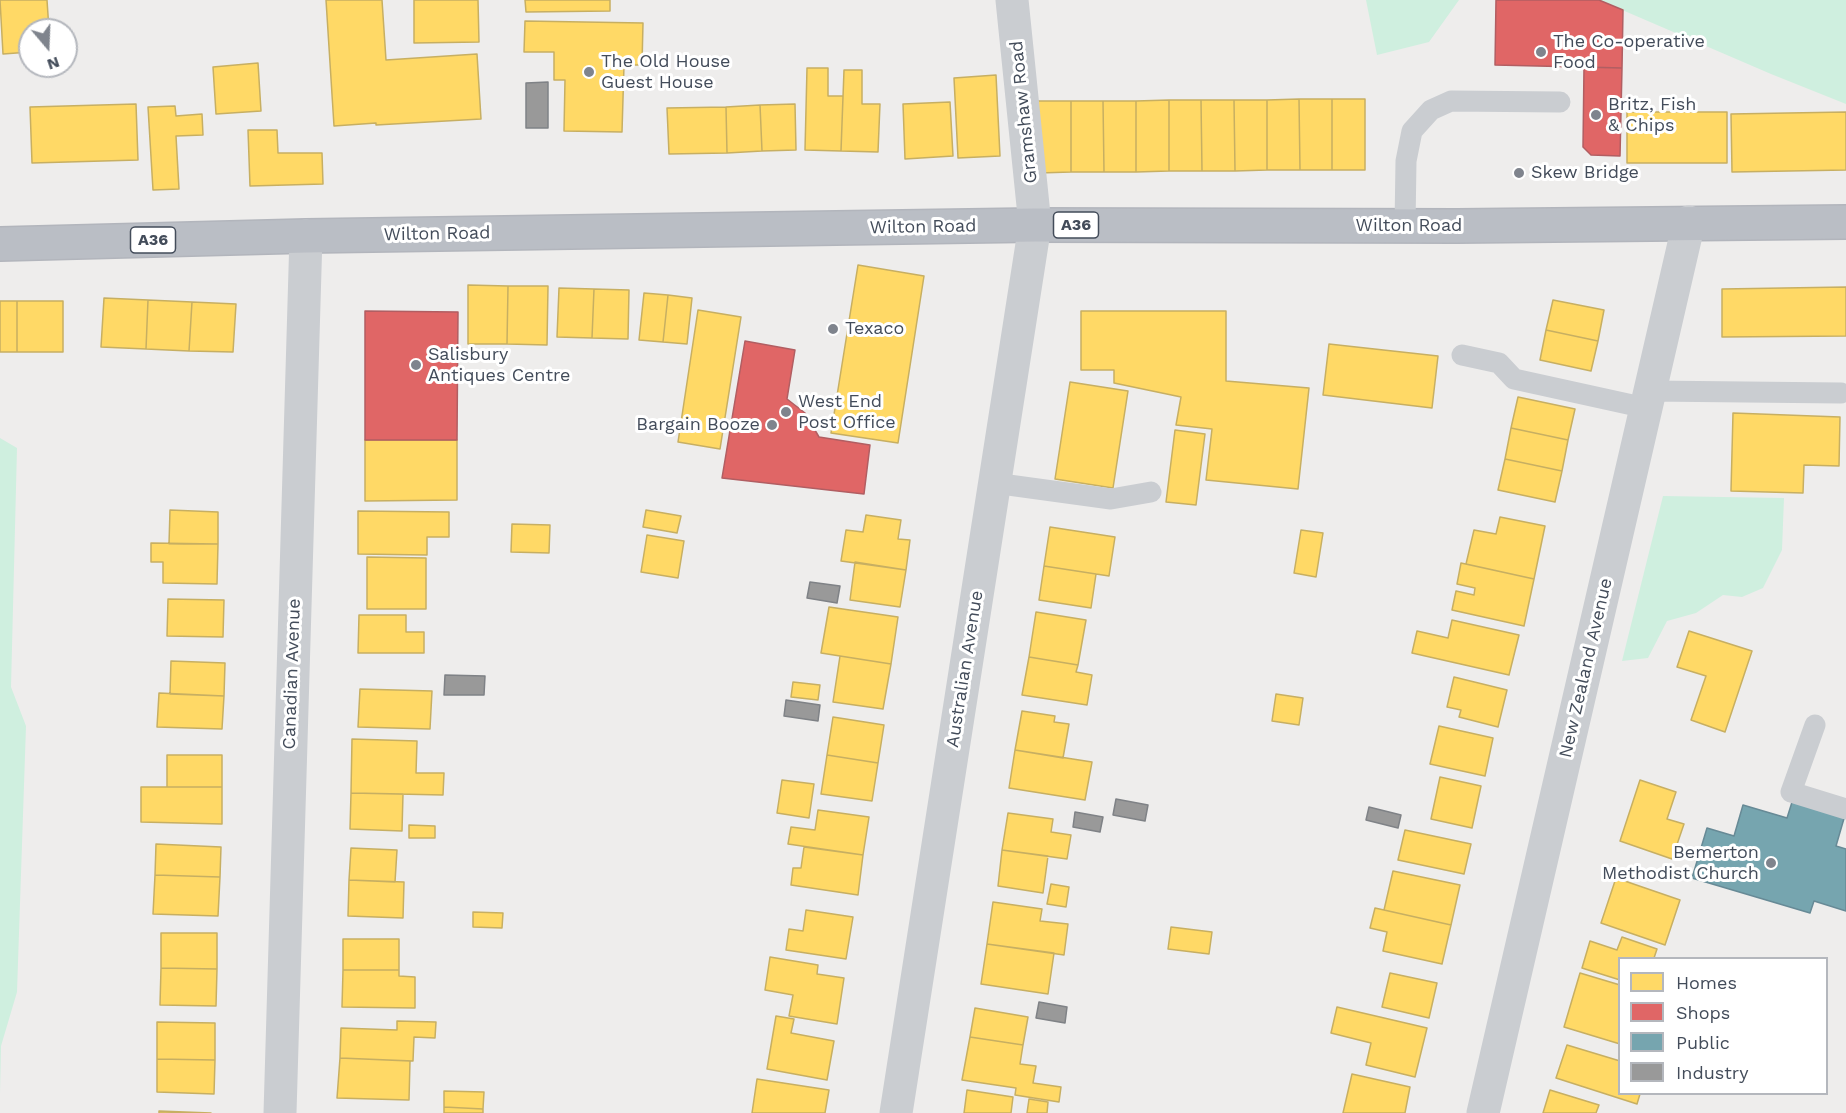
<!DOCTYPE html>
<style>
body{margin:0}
#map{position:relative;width:1846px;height:1113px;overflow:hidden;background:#eeedec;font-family:"Work Sans",sans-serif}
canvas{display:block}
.legend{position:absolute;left:1618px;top:957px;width:210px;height:138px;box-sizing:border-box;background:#fff;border:2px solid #b4b7bd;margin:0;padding:8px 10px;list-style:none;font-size:18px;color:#434c5a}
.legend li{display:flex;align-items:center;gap:12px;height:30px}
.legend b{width:30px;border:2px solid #b4b7bd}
.north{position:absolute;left:18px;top:18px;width:60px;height:60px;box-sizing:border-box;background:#fff;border:2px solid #b4b7bd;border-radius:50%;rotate:161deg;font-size:16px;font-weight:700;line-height:24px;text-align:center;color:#434c5a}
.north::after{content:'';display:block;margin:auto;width:21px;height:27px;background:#7f848d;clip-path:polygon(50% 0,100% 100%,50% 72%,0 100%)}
</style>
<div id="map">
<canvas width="1846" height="1113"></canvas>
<ul class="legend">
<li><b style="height:16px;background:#ffd966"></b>Homes</li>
<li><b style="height:16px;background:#e06666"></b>Shops</li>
<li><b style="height:16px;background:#76a5af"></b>Public</li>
<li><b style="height:16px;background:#999"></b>Industry</li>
</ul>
<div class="north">N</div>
</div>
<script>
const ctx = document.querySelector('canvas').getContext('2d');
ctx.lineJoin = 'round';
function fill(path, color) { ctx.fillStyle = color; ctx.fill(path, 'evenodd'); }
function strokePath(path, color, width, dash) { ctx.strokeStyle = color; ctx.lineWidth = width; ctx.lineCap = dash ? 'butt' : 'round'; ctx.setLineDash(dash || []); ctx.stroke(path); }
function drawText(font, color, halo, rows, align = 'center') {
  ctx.font = font + ' "Work Sans",sans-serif'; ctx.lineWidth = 6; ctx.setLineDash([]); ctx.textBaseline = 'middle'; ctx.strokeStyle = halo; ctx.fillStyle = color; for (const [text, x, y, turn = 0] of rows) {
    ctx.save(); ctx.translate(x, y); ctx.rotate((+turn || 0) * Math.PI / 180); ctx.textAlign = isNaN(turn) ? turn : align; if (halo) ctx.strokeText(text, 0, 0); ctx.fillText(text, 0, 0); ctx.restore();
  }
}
fill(new Path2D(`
 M1366,0H1459L1429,42L1377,55Z
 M1599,0H1846V104L1771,74Z
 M0,438L17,448L11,687L26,726L17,992L1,1046L0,1094Z
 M1663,496L1784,498L1782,550L1763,588L1742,597L1723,595L1696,613L1667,621L1648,658L1622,661Z`), '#cfefdf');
const homes = new Path2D(`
 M0,0H47L49,30H30V52L3,54Z
 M326,0H382L386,60L477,54L481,119L376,125V123L334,126Z
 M414,0H478L479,42L414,43Z
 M525,0H610V11L526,12Z
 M525,21L643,23L642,65H624L622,132L564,131L565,80H554V52H524Z
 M258,63L261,111L216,114L213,67Z
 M807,68H828V96H843L841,151L805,150Z
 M844,70H862V104H880L878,152L841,151Z
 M996,75L1000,156L958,158L954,78Z
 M1299,99L1300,170H1267V100Z
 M1299,99H1332V170H1300Z
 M1332,99H1365V170H1332Z
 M1169,100V171L1136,172V101Z
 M1169,100H1201L1202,171H1169Z
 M1201,100H1234L1235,171H1202Z
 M1234,100H1267V170L1235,171Z
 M1038,101H1071V172L1039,173Z
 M1071,101H1103L1104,172H1071Z
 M1103,101H1136V172H1104Z
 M950,102L953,156L905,159L903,104Z
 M136,104L138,160L32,163L30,107Z
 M795,104L796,150L762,151L760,105Z
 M760,105L762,151L727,153L726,107Z
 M175,106L176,116L202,114L203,135L176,136L179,189L153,190L148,107Z
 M726,107L727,153L669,154L667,108Z
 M1627,112H1727V163H1627Z
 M1846,112V170L1732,172L1731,114Z
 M248,130H277L278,153H322L323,184L250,186Z
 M858,265L924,276L898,443L831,433Z
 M468,285L508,286L507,344H468Z
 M508,286H548L547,345L507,344Z
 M1846,287V336L1722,337V289Z
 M559,288L594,289L592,338L557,337Z
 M594,289L629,290L628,339L592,338Z
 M644,293L668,295L663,342L639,340Z
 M668,295L692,298L687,344L663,342Z
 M104,298L148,300L146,349L101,347Z
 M148,300L192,302L189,351L146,349Z
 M1553,300L1604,310L1598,341L1546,330Z
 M0,301H17V352H0Z
 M17,301H63V352H17Z
 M192,302L236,304L233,352L189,351Z
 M698,310L741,317L720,449L678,442Z
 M1081,311H1226V381L1309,388L1298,489L1206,480L1212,429L1176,425L1181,397L1114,383V370H1081Z
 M1546,330L1598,341L1591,371L1540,360Z
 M1329,344L1438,356L1432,408L1323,395Z
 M1070,382L1128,391L1113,488L1055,479Z
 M1518,397L1575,409L1568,440L1511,428Z
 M1733,413L1840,417L1839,466L1804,465L1803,493L1731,491Z
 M1511,428L1568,440L1562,471L1505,459Z
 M1175,430L1205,434L1196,505L1166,502Z
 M365,440H457V500L365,501Z
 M1505,459L1562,471L1555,502L1498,490Z
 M170,510L218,512V544H169Z
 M646,510L681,516L677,533L643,527Z
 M358,511L449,512V537H427V555L358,554Z
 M866,515L901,520L898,539L910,540L906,570L841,561L846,530L863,532Z
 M1500,517L1545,526L1534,579L1466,564L1474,530L1496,534Z
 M512,524L550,525L549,553L511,552Z
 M1050,527L1115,537L1109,576L1044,566Z
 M1301,530L1323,533L1316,577L1294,573Z
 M647,535L684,541L678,578L641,572Z
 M151,543L218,544L217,584L163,583V562H151Z
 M367,557L426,558V609H367Z
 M855,562L906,570L900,607L850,600Z
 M1461,563L1534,579L1524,626L1452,610L1456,591L1474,595L1475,588L1457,584Z
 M1044,566L1096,574L1091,608L1039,600Z
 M168,599L224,600L223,637L167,636Z
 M829,607L898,617L891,664L821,653Z
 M1036,612L1086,620L1078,665L1029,657Z
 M359,615H406V632H424V653H358Z
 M1452,620L1519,635L1509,675L1412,653L1417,631L1448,638Z
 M1689,631L1752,651L1725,732L1691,720L1706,676L1677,667Z
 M840,656L891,664L883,709L833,702Z
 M1029,657L1078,665L1076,672L1092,675L1087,705L1022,695Z
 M171,661L225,663L224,696L170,694Z
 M1454,677L1507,690L1498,727L1459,717L1461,710L1447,707Z
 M793,682L820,685L818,700L791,697Z
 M360,689L432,691L430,729L358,727Z
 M159,693L224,696L222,729L157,727Z
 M1276,694L1303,698L1299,725L1272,721Z
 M1022,711L1055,716L1054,722L1069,724L1063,758L1015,750Z
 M833,717L884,725L878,763L827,755Z
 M1439,726L1493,738L1485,776L1430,764Z
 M352,739L417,741L416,773H444L443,795L351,793Z
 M1015,750L1092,762L1085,800L1009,788Z
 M167,755H222V787H167Z
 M827,755L878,763L872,801L821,794Z
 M1440,777L1481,786L1472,828L1431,819Z
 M782,780L814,784L809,818L777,813Z
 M1640,780L1676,792L1667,819L1684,824L1672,859L1620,841Z
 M141,787H222V824L141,822Z
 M351,793L403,794L402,831L350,829Z
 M818,810L869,817L863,855L788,844L791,827L815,830Z
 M1008,813L1053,819L1051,832L1071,835L1067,859L1002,850Z
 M409,825L435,826V838H409Z
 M1405,830L1471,844L1464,874L1398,860Z
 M156,844L221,847L220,877L155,875Z
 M804,847L863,855L858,895L791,885L793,868H801Z
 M351,848L397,850L395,882L349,880Z
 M1002,850L1048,856L1043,893L998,886Z
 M1393,871L1460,885L1451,925L1384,910Z
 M155,875L220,877L218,916L153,914Z
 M1616,878L1680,900L1665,945L1601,923Z
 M349,880L404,882L403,918L348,916Z
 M1051,884L1069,887L1066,907L1047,904Z
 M993,902L1042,909L1040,921L1068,924L1064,955L987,944Z
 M1375,908L1451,925L1442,964L1383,951L1387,932L1370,928Z
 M806,910L853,917L846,959L786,950L789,929L803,931Z
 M473,912L503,913L502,928L473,927Z
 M1171,927L1212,932L1209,954L1168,949Z
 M161,933H217V969L161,968Z
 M1622,937L1657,949L1654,958H1620V980L1582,968L1590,941L1617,950Z
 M343,939H399V970H343Z
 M987,944L1054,953L1048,994L981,984Z
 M770,957L818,965L817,974L844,978L837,1024L789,1016L793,995L765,990Z
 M161,968L217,969L216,1006L160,1005Z
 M343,970H399V976L415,977V1008L342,1007Z
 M1390,973L1437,983L1429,1018L1382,1007Z
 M1580,973L1620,985V1044L1564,1027Z
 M1337,1007L1427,1028L1415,1077L1366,1065L1371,1043L1331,1033Z
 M975,1008L1028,1017L1023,1045L970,1037Z
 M776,1016L794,1019L791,1033L834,1041L827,1080L767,1069Z
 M397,1021L436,1022L435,1038L414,1037L413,1061L340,1058L341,1028L397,1030Z
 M157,1022L215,1023V1060L157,1059Z
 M970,1037L1023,1045L1020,1064L1036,1066L1033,1083L1061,1087L1059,1102L1015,1095L1016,1088L962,1080Z
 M1567,1045L1620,1061V1094H1640L1637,1104L1556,1078Z
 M340,1058L410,1061L409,1100L337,1098Z
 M157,1059L215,1060L214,1094L157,1092Z
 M1352,1074L1410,1087L1405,1113H1343Z
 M757,1079L829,1090L825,1113H752Z
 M967,1090L1013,1097L1011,1113H964Z
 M1550,1090L1599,1105L1596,1113H1543Z
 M444,1091L484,1092L483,1109L444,1107Z
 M1029,1099L1048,1102L1047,1113H1027Z
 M444,1107L483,1109V1113H444Z
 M159,1111L211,1113H159Z`);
fill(homes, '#ffd966');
strokePath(homes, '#c7af62', 1.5);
const shops = new Path2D(`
 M1496,0H1599L1623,10L1622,68L1495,65Z
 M1584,67L1622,68L1620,156L1591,155L1583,147Z
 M365,311L458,312L457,440H365Z
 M745,341L795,350L787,399L805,413L819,437L870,445L864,494L722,478Z`);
fill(shops, '#e06666');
strokePath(shops, '#b15e62', 1.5);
const public = new Path2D(`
 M1793,799L1845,815L1836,846L1846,849V911L1814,901L1810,913L1692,878L1707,828L1734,836L1743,805L1787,818Z`);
fill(public, '#76a5af');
strokePath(public, '#678a96', 1.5);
const industry = new Path2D(`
 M548,82V128H526V83Z
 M810,582L840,586L837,603L807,598Z
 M445,675L485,676L484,695H444Z
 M786,700L820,705L818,721L784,716Z
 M1116,799L1148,805L1145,821L1113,815Z
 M1369,807L1401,815L1398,828L1366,820Z
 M1075,812L1103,817L1100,832L1073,827Z
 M1039,1002L1067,1007L1065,1023L1036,1018Z`);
fill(industry, '#999');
strokePath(industry, '#7f8286', 1.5);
const highway = new Path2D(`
 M0,244L306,236L1035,225L1457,226L1846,222`);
strokePath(highway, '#b2b5bc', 36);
strokePath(new Path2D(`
 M1405,226L1406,161L1412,131L1431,110L1451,101L1560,102
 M1462,355L1499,363L1514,379L1646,408
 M1650,391L1841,393
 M994,483L1111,499L1151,492
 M1815,725L1791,792L1846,809`), '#cacdd1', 21);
strokePath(new Path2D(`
 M280,1113L306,236
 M896,1113L1035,225L1012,0
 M1483,1113L1689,222`), '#cacdd1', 33);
strokePath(highway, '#babec5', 33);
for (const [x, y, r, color] of [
 [1541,52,6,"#7f848d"],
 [589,72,6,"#7f848d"],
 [1596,115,6,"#7f848d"],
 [1519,173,6,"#7f848d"],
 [833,329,6,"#7f848d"],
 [416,365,6,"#7f848d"],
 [786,412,6,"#7f848d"],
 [772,425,6,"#7f848d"],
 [1771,863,6,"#7f848d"]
]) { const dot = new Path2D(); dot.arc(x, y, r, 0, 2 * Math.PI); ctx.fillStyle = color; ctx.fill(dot); strokePath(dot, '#fff', 2); }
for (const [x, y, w] of [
 [1076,225,45],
 [153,240,45]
]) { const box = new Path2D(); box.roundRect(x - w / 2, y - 13, w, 26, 4.5); ctx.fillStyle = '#fff'; ctx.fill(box); strokePath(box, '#434c5a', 1.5); }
drawText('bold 16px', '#434c5a', null, [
 ["A36",1076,225],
 ["A36",153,240]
]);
drawText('18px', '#434c5a', '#fff', [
 ["The Co-operative",1553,42],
 ["Food",1553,63],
 ["The Old House",601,62],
 ["Guest House",601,83],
 ["Britz, Fish",1608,105],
 ["& Chips",1608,126],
 ["Skew Bridge",1531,173],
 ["Texaco",845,329],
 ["Salisbury",428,355],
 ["Antiques Centre",428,376],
 ["West End",798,402],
 ["Post Office",798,423],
 ["Bargain Booze",760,425,"right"],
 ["Bemerton",1759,853,"right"],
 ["Methodist Church",1759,874,"right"]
], 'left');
drawText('18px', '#434c5a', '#fff', [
 ["Gramshaw Road",1024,112,-96],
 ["Wilton Road",1409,226],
 ["Wilton Road",923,227,-1],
 ["Wilton Road",437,234,-1],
 ["New Zealand Avenue",1586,668,-77],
 ["Australian Avenue",965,669,-81],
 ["Canadian Avenue",292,674,-88]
]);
</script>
